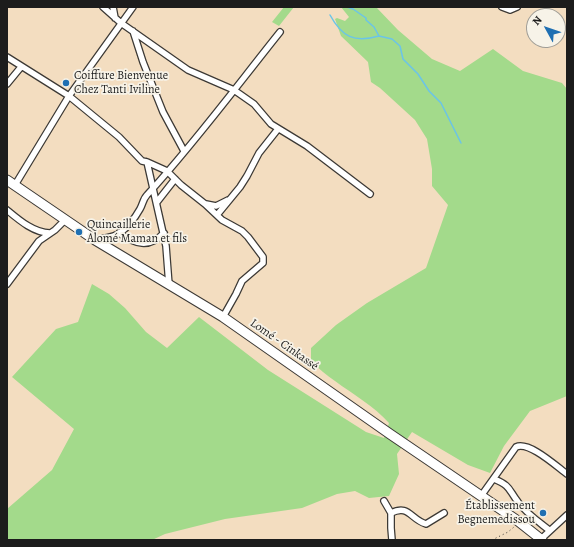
<!DOCTYPE html>
<meta charset="utf-8">
<style>
body{margin:0}
#map{position:relative;width:574px;height:547px;overflow:hidden;background:#f3ddc0;font-family:Alegreya,serif}
canvas{display:block}
.frame{position:absolute;inset:0;border:8px solid #1c1c1c;pointer-events:none}
.north{position:absolute;left:526px;top:8px;width:40px;height:40px;box-sizing:border-box;background:#f7f3e8;border:1px solid #9f9d96;border-radius:50%;rotate:310deg;font-size:11px;font-weight:700;line-height:16px;text-align:center;color:#1c1c1c}
.north::after{content:'';display:block;margin:auto;width:14px;height:18px;background:#1f6fb2;clip-path:polygon(50% 0,100% 100%,50% 72%,0 100%)}
</style>
<div id="map">
<canvas width="574" height="547"></canvas>
<div class="frame"></div>
<div class="north">N</div>
</div>
<script>
const ctx = document.querySelector('canvas').getContext('2d');
ctx.lineJoin = 'round';
function fill(path, color) { ctx.fillStyle = color; ctx.fill(path, 'evenodd'); }
function strokePath(path, color, width, dash) { ctx.strokeStyle = color; ctx.lineWidth = width; ctx.lineCap = dash ? 'butt' : 'round'; ctx.setLineDash(dash || []); ctx.stroke(path); }
function drawText(font, color, halo, rows, align = 'center') {
  ctx.font = font + ' Alegreya,serif'; ctx.lineWidth = 3.5; ctx.setLineDash([]); ctx.textBaseline = 'middle'; ctx.strokeStyle = halo; ctx.fillStyle = color; for (const [text, x, y, turn = 0] of rows) {
    ctx.save(); ctx.translate(x, y); ctx.rotate((+turn || 0) * Math.PI / 180); ctx.textAlign = isNaN(turn) ? turn : align; if (halo) ctx.strokeText(text, 0, 0); ctx.fillText(text, 0, 0); ctx.restore();
  }
}
fill(new Path2D(`
 M284,7H294L279,26L272,22Z
 M341,7H376L398,30L432,59L460,71L493,49L523,71L562,83L567,89V396L530,411L504,446L490,473L468,465L412,432L397,454L399,474L389,496L369,498L355,491L337,494L302,508L225,519L165,534L152,540H7V509L52,470L74,429L12,377L56,329L78,322L92,284L109,294L125,308L146,332L167,348L199,317L268,370L366,432L384,438L389,423C374,406 354,395 335,381C327,376 319,368 311,362V348L336,325L367,303L426,268L448,205L432,186V169L427,139L415,120L380,88L371,82L368,62L341,36L335,19L337,18L345,21L349,17Z`), '#a3da8b');
strokePath(new Path2D(`
 M347,7L353,9L366,18V20L374,27L379,36L392,39L400,46L403,59L418,74L429,91L441,103L461,143
 M330,15C342,37 354,43 379,36`), '#6bc4e8', 1.5);
const minor = new Path2D(`
 M103,7L121,23L188,70L234,90L254,104L271,124L307,146L370,194
 M113,7L115,18
 M502,7L510,10L517,7
 M133,31L143,62L163,112L184,151
 M7,57L69,96L119,137L142,161L147,162L166,246L169,285
 M7,84L21,67
 M147,162L167,171L181,185L205,204L222,220L242,231L248,237L263,257V263L242,281L236,294L223,317
 M15,185L69,96L133,7
 M157,202L175,179
 M206,204L216,206L228,200
 M7,210C19,220 34,233 50,233
 M217,215L240,187L247,176L259,153L278,129
 M119,233C135,244 149,249 164,233
 M95,240C103,238 114,238 121,232C128,227 136,216 140,209C143,204 143,199 147,195C194,144 236,87 280,32
 M7,284L39,241L55,230L65,220
 M494,479C511,486 508,489 518,502C526,513 539,522 549,530
 M481,496L516,447C529,441 556,466 567,474
 M384,501L391,513V528L392,540
 M391,513C409,504 410,519 426,524L444,513
 M541,539L567,515`);
const trunk = new Path2D(`
 M7,180L95,240L223,317L390,434L518,521L542,540`);
strokePath(minor, '#3c3935', 8);
strokePath(trunk, '#3c3935', 11);
strokePath(new Path2D(`
 M492,540L508,532L514,527`), '#3c3935', 1, [1, 3]);
strokePath(minor, '#fff', 5.5);
strokePath(trunk, '#fff', 9);
for (const [x, y, r, color] of [
 [66,83,4,"#1f6fb2"],
 [79,232,4,"#1f6fb2"],
 [543,513,4,"#1f6fb2"]
]) { const dot = new Path2D(); dot.arc(x, y, r, 0, 2 * Math.PI); ctx.fillStyle = color; ctx.fill(dot); strokePath(dot, '#f7f3e8', 1.5); }
drawText('12px', '#1c1c1c', '#f7f3e8', [
 ["Coiffure Bienvenue",74,76],
 ["Chez Tanti Iviline",74,90],
 ["Quincaillerie",87,225],
 ["Alomé Maman et fils",87,239],
 ["Établissement",535,506,"right"],
 ["Begnemedissou",535,520,"right"]
], 'left');
drawText('12px', '#1c1c1c', '#f7f3e8', [
 ["Lomé - Cinkassé",284,345,35]
]);
</script>
